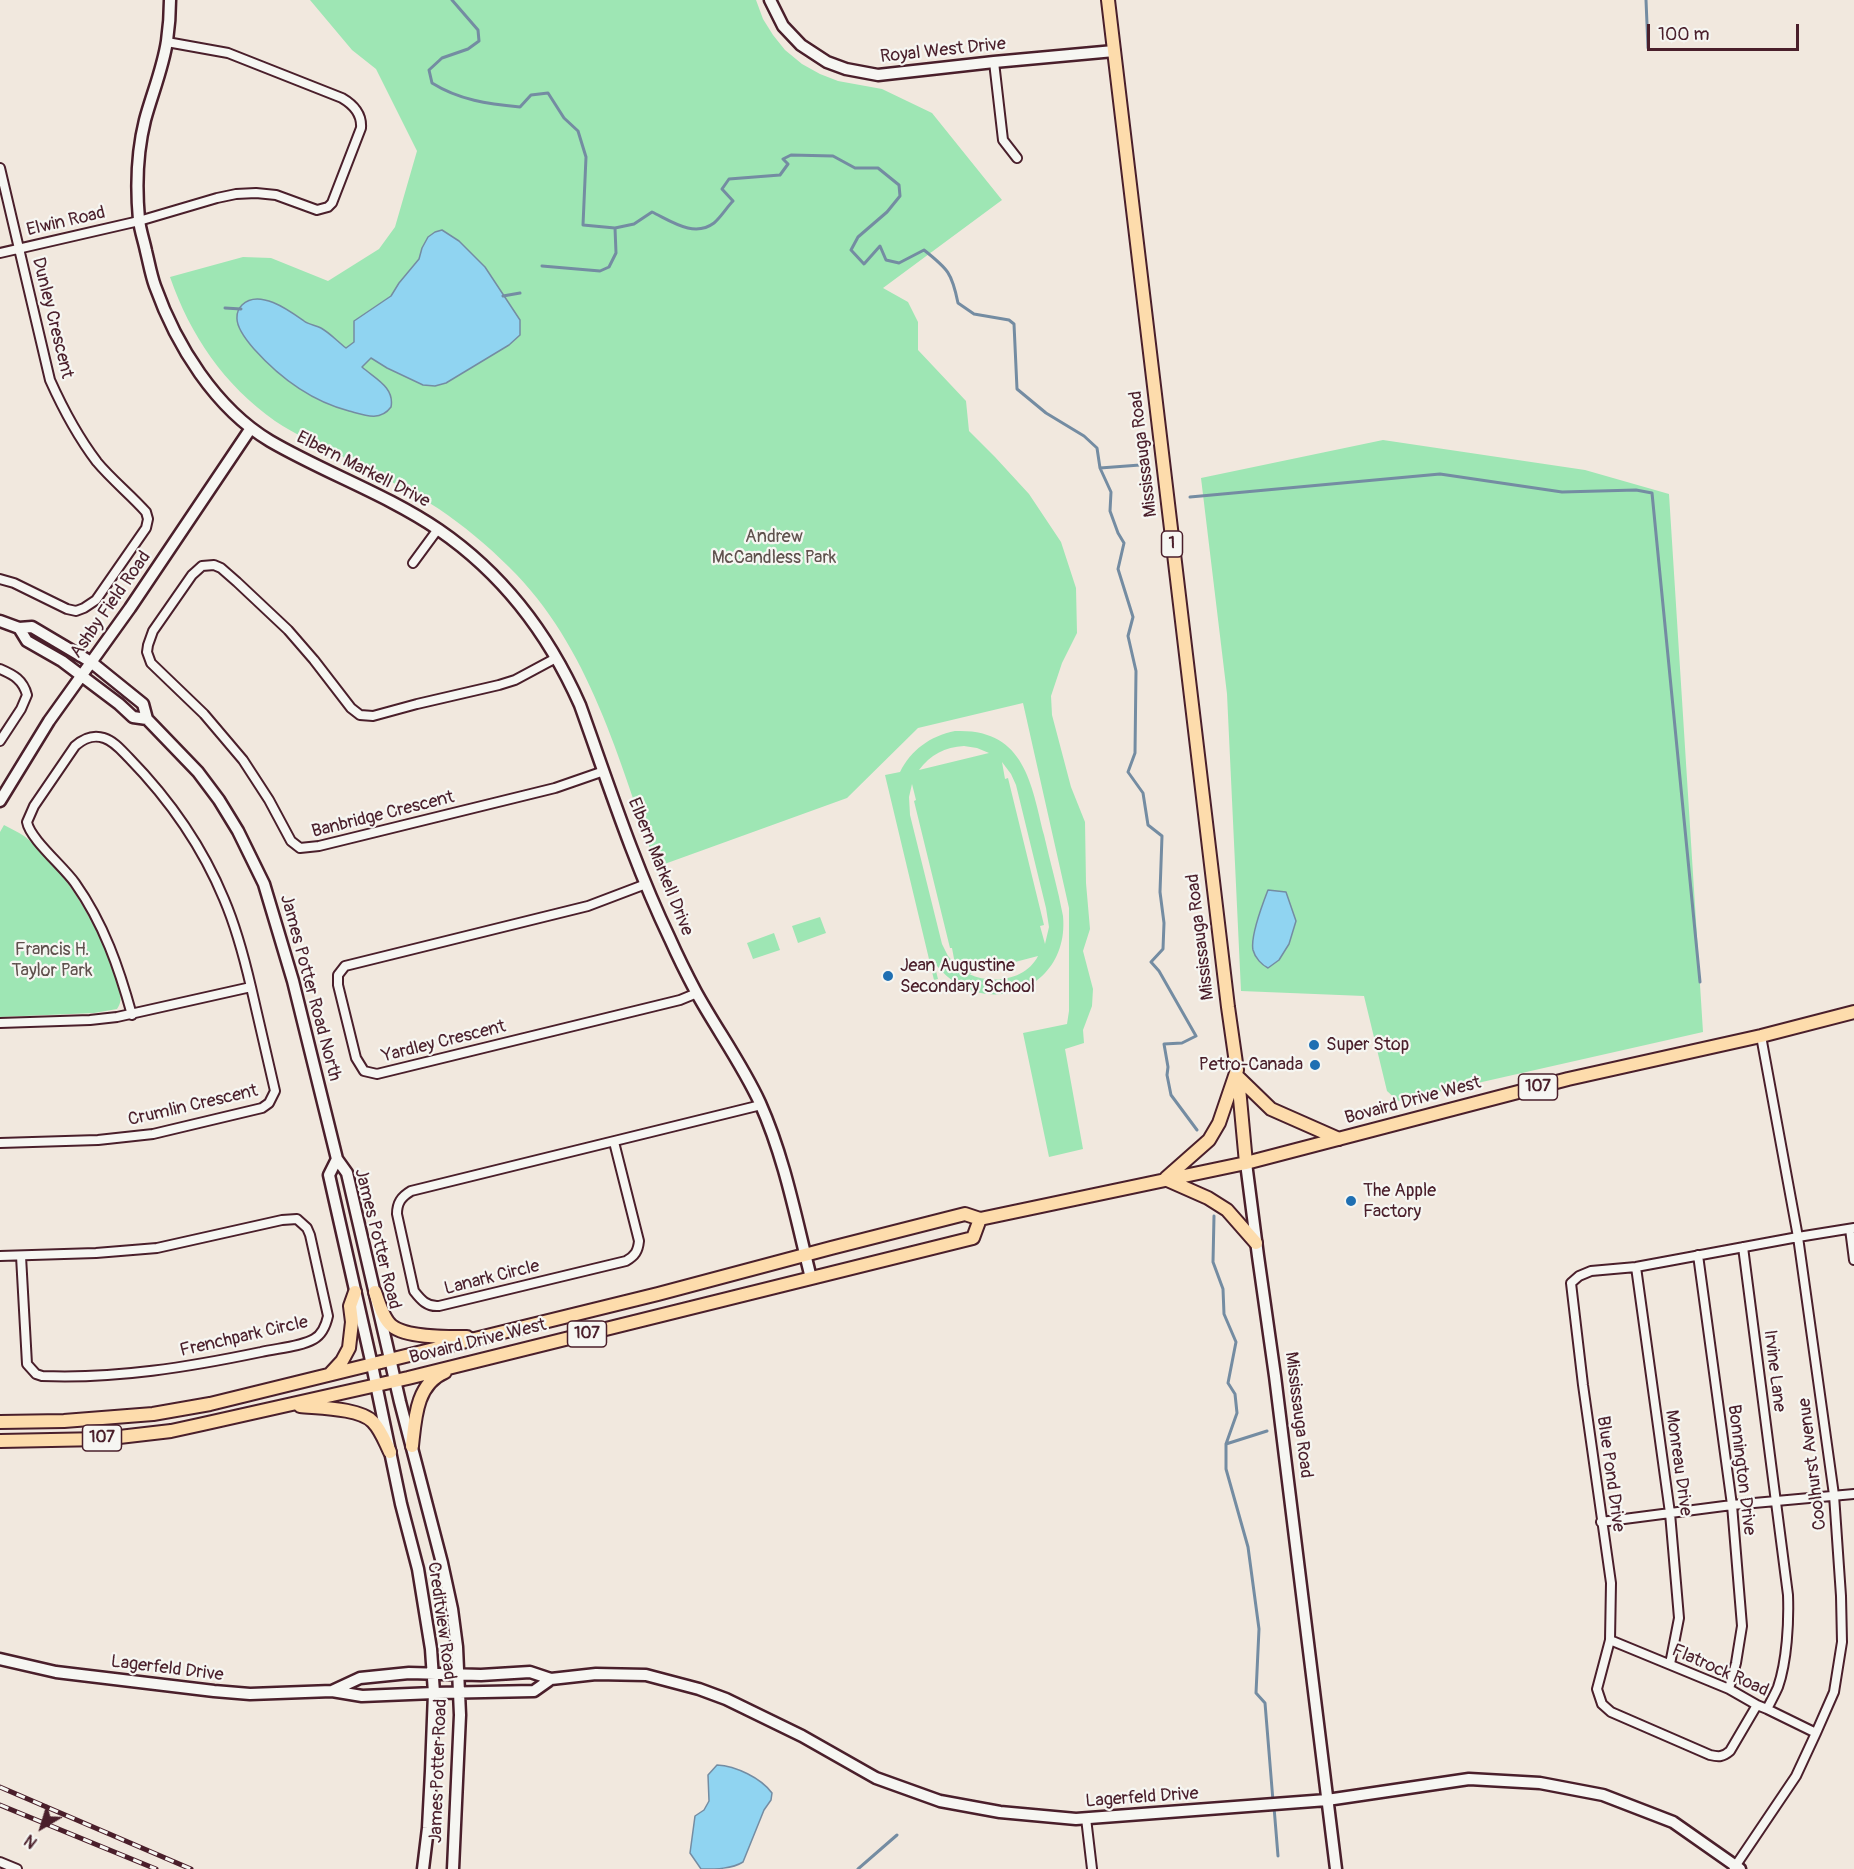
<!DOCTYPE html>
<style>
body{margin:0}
#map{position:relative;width:1854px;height:1869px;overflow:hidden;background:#f1e8de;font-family:Pangolin,sans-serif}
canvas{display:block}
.north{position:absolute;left:12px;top:1797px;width:60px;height:60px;-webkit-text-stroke:4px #f6f6f2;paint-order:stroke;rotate:218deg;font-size:16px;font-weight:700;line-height:24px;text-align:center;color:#4a1f2b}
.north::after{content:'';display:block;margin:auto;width:21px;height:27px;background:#4a1f2b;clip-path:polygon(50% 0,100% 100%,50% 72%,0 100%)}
.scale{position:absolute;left:1647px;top:24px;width:152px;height:27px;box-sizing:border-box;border:3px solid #4a1f2b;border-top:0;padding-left:8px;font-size:18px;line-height:21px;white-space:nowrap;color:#4a1f2b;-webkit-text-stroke:4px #f6f6f2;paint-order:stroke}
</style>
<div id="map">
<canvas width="1854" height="1869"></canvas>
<div class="north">N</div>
<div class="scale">100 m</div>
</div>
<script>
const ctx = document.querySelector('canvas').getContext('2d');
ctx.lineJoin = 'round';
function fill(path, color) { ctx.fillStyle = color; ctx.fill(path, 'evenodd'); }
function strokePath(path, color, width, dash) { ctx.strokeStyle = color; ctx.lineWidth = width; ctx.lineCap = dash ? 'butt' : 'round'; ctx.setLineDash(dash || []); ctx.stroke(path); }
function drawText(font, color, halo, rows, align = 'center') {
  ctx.font = font + ' Pangolin,sans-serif'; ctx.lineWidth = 4.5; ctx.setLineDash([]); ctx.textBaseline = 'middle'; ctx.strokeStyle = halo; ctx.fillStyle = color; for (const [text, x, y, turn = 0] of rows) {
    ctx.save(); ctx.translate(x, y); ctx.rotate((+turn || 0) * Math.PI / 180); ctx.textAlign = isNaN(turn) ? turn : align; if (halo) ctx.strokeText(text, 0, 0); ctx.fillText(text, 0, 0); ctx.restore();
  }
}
fill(new Path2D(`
 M310,0H756L763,19L773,35L785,50L802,64L820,74L838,81L882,89L932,113L1002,200L883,288L908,302L918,322V350L966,401L969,431L995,457L1029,494L1061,542L1076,588L1077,633L1062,663L1051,696L1052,715L1071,787L1085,822L1086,883L1090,929L1083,951L1093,989L1092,1006L1083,1030L1084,1043L1065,1049L1083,1149L1049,1157L1023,1033L1067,1024L1069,1011V908L1023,703L918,728L847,798L659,866L656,865C619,761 590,646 509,567C487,545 464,526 439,509C409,489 375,474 343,457C321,445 295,435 275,421C224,385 190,335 170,277L243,257L271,258L328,281L379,249L395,227L417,151L376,69L352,50Z
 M1383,440L1585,470L1669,494L1703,1032L1398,1101L1387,1091L1364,996L1241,991L1227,694L1201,478Z
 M955,731C1024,728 1031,782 1044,835C1050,862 1058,889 1063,916C1070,990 984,1022 937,966L935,967L938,979L934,980L885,775L900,772C911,750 930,736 955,731ZM964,746L977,748L989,753L919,770C930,755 945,747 964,746ZM1002,762L1011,774L1016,785L1046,908L1049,927L1045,944L1040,926L1044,925L1008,778L1005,779ZM912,784L916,800L914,801L950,948H952L955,964L948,956L942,944L910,815L909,797ZM1038,956C1026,980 992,985 969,974Z
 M4,825C10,828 18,832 24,836C64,866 99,928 115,974C118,985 125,999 117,1009L94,1013L0,1017V832Z
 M820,917L826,933L798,943L792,926Z
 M774,933L780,950L753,959L747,943Z`), '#9ee6b4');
const water = new Path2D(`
 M442,230L459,241L485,267L520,320V335L509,345L446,383L435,386L423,385L387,368L371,358L362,367C374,378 395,387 391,407C380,422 364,415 349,411C311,401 280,378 254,349C247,341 236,328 237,317C237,313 239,308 242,305C259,288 290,311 304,321C309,325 316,325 321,328C330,333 338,342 346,348L354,342V321L391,296L399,283L419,259L422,248L428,237L435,232Z
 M1268,890L1286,892L1296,921L1289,944L1279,960L1268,968C1262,965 1255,958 1253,950C1250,936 1263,903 1268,890Z
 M717,1765C736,1766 761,1778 772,1793L771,1800L764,1810L743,1862C732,1869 716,1869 701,1869L690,1853L695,1816L704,1810L709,1801L708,1775Z`);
fill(water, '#90d4f1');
strokePath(water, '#748ca2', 1.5);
strokePath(new Path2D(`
 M452,0L478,30L479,41L468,49L442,58L429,70L432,83C459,100 488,104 520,107L531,95L548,93L564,118L578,131L586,157L583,225L615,228L634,224L652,212C671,221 694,238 714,223C721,217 727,207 733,201L722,189L729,179L780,175L788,164L783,159L791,155L833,156L855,168H878L899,185L900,196L887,212L858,237L851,250L864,264L880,246L886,260L899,263L924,250C948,269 952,273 958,303L974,314L1009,320L1014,324L1017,389L1046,413L1084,436L1097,448L1100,468L1111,492L1110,511L1118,533L1124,543L1118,569L1133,617L1128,636L1136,671L1135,753L1128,772L1143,793L1148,825L1162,836L1160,892L1164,923L1163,949L1151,962L1159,971L1196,1036L1182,1043L1164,1044L1168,1067L1167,1075L1171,1095L1197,1130
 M1646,0L1648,48
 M542,266L600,271L609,267L616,253L615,228
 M503,296L520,293
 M225,308L241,309
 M1100,468L1140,465
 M1190,497L1440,474L1562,492L1636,490L1652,493L1700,982
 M1214,1216L1213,1262L1223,1289L1224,1314L1236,1342L1228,1383L1235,1394L1237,1413L1226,1444V1469L1248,1547L1259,1629L1256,1693L1265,1703L1273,1801
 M1226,1444L1267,1431
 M1274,1807L1278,1856
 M858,1869L897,1835`), '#748ca2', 3);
const street = new Path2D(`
 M994,62L1003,140L1017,158
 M0,168L50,380C63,409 78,437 97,462C112,480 131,495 146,512L148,519L146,528L96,600L84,608L76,611L67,609L14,583L0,579
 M0,253L139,221L217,198L236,194L256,193L276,195L317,210L328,207L332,203L361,128C362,115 354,105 342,98L228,53L167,42
 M413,563L438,529
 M556,658L515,680L499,685L417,704L373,716L360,715L351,708L314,660L288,630L237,582L221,568L214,565L202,566L192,575L153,631L148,645L147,652L151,663L204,714L243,760L269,800L291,841L300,848L319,846L555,788L604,771
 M0,669C14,675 23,680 27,695L21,709L0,741
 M646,884L588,906L345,966L338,975V985L356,1058L364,1071L377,1074L680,1000L697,993
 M132,1015C119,968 104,924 75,883C64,867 30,839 27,822L34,806L75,746C83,739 92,734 104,738C114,741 122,751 129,758C169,799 202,846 224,899C236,927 244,957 251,987
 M0,1023L90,1020L117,1017L251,987L275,1091L269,1103L262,1108L153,1134L98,1140L0,1143
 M614,1142L639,1241C638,1251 635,1256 626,1261L439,1306C427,1307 421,1300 414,1291L397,1214C397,1203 401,1197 411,1191L761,1105
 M1850,1229L1854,1260
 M1743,1247L1788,1595C1789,1622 1787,1661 1778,1687C1775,1694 1771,1701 1767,1709
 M1698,1255L1732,1505L1742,1626L1736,1663L1729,1689
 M0,1256L96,1253L157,1248L282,1220L297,1219L307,1228L310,1235L328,1316C326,1325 323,1334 314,1339C300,1347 278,1348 261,1352C189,1367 116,1379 42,1376L36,1374L27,1364L21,1256
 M1636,1267L1670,1513L1679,1618L1670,1664
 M1601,1522L1732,1505L1854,1494
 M1610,1640L1729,1689L1757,1705L1767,1709L1816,1733
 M1757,1705L1730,1751C1723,1757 1719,1757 1710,1755L1611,1712L1602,1704L1597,1689L1610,1640L1611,1583L1583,1385L1571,1283L1579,1276L1591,1271L1636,1267L1798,1237L1854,1228
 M1086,1818L1092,1869
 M0,1862L17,1869
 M1734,1868L1796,1776L1816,1733L1834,1692L1842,1642L1841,1596L1834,1495L1798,1237L1761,1036`);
const secondary = new Path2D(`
 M170,0C170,14 169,27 167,41C163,68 152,94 145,120C137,152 136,187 139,220C140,230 144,241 146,251C149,263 151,275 155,286C176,345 215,408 270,441C325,473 386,494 439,530C503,574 549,635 580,705C608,783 634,864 670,939C678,957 687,975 696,992C717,1030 742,1064 760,1103C785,1159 796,1219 811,1278
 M770,0L783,26L801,45L827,62L846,69L878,75L994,62L1114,51
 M0,621L19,628L32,627L91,662L143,704L147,719
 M19,628L27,641L62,661L119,704L133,717L147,719
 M147,719L198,772L219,800L238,831L264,884L293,981L337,1159L347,1173L400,1402L442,1563L452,1609L457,1647L460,1715L453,1869
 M0,801L49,721L130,608L251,428
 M337,1159L329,1175L372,1365L401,1504L418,1569L431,1649L434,1693L431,1771L428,1828L423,1869
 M1246,1163L1258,1256L1275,1376L1336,1869
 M0,1659L56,1672L214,1691L250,1694L332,1691L362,1696L434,1693L534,1691L551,1679
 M332,1691L360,1678L409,1673L481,1675L530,1672L551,1679L596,1674L646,1675L699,1689L726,1699L802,1736L876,1778L940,1801L1000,1812L1076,1819L1327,1800L1469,1779L1540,1783L1603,1795L1673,1822L1740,1869`);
const primary = new Path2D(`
 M1108,0L1228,1007L1237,1070L1219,1123L1209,1140L1166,1178
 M1238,1077L1271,1109L1339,1139
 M1238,1077L1246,1163
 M1165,1179L1208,1198L1227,1210L1256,1243
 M375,1292C379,1303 383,1319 392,1326C407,1338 448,1337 467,1337
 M330,1374L342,1361L349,1348L352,1322L350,1306L355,1292
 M300,1406C319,1408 360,1408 373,1422C381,1430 385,1442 390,1452
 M0,1422L64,1421L153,1414L210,1404L658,1294L831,1248L965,1214L980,1219L1246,1163L1568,1079L1761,1036L1854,1012
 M0,1441L102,1439L171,1431L203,1424L408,1378L973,1238L980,1219
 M412,1446C415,1419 416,1384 445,1372`);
strokePath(street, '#4a1f2b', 12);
strokePath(secondary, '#4a1f2b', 15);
strokePath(primary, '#4a1f2b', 16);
strokePath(street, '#f6f6f2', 8);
strokePath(secondary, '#f6f6f2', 10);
strokePath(primary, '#fddcac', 12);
const rail = new Path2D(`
 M0,1787L191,1869
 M0,1805L156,1869`);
strokePath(rail, '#4a1f2b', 5);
strokePath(rail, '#f6f6f2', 3, [9]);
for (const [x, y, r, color] of [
 [888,976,6,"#1f6fb2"],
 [1314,1045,6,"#1f6fb2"],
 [1315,1065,6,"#1f6fb2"],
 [1351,1201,6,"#1f6fb2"]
]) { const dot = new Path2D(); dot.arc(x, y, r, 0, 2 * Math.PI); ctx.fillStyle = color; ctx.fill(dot); strokePath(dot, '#f6f6f2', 2); }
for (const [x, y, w] of [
 [1172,544,21],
 [1538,1087,39],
 [587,1334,39],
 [102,1438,39]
]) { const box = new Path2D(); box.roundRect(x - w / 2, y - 13, w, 26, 4.5); ctx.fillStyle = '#f6f6f2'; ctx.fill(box); strokePath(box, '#4a1f2b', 1.5); }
drawText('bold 16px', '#4a1f2b', null, [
 ["1",1172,544],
 ["107",1538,1087],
 ["107",587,1334],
 ["107",102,1438]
]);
drawText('18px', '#4a1f2b', '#f6f6f2', [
 ["Royal West Drive",943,51,-6],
 ["Elwin Road",66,222,-13],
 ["Dunley Crescent",52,318,76],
 ["Mississauga Road",1144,454,-97],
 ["Elbern Markell Drive",363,470,27],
 ["Ashby Field Road",111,605,-55],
 ["Banbridge Crescent",383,815,-14],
 ["Elbern Markell Drive",660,867,68],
 ["Mississauga Road",1201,937,-97],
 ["James Potter Road North",310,988,75],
 ["Yardley Crescent",444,1042,-14],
 ["Bovaird Drive West",1413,1101,-15],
 ["Crumlin Crescent",193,1106,-13],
 ["James Potter Road",377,1239,76],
 ["Lanark Circle",492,1278,-14],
 ["Frenchpark Circle",244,1337,-13],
 ["Bovaird Drive West",478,1342,-14],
 ["Irvine Lane",1774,1371,83],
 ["Mississauga Road",1298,1415,83],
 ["Monreau Drive",1678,1463,82],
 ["Coolhurst Avenue",1813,1464,-97],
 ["Bonnington Drive",1741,1470,83],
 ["Blue Pond Drive",1610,1474,82],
 ["Creditview Road",441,1621,82],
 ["Lagerfeld Drive",167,1669,7],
 ["Flatrock Road",1720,1671,24],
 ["James Potter Road",439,1771,-88],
 ["Lagerfeld Drive",1142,1798,-4]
]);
drawText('18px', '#5f514d', '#f6f6f2', [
 ["Andrew",774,537],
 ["McCandless Park",774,558],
 ["Francis H.",52,950],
 ["Taylor Park",52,971]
]);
drawText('18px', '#4a1f2b', '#f6f6f2', [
 ["Jean Augustine",900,966],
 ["Secondary School",900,987],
 ["Super Stop",1326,1045],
 ["Petro-Canada",1303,1065,"right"],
 ["The Apple",1363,1191],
 ["Factory",1363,1212]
], 'left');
</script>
